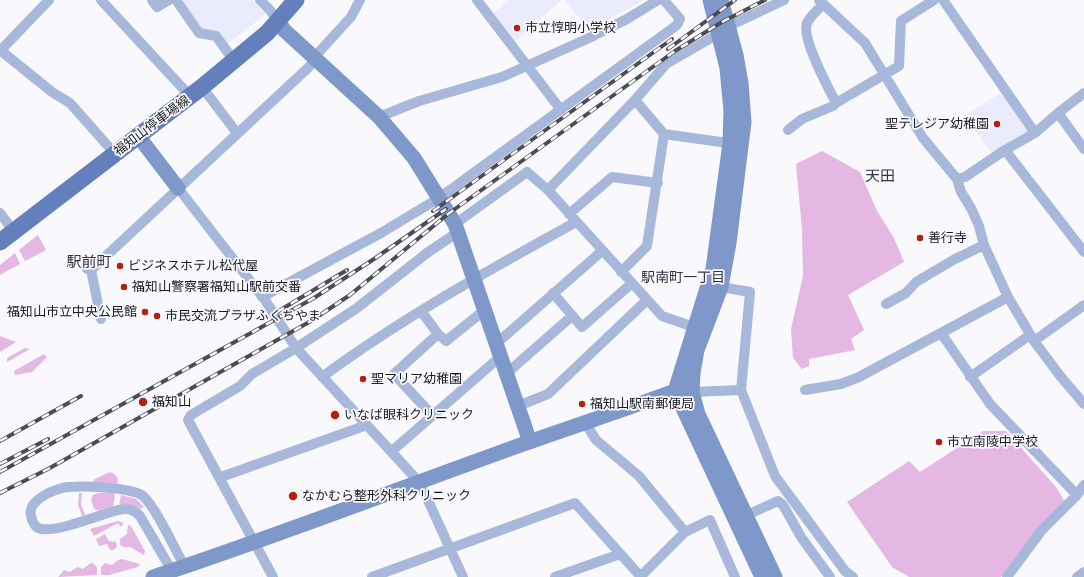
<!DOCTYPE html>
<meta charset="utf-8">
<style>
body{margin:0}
canvas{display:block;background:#f8f8fd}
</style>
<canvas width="1084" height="577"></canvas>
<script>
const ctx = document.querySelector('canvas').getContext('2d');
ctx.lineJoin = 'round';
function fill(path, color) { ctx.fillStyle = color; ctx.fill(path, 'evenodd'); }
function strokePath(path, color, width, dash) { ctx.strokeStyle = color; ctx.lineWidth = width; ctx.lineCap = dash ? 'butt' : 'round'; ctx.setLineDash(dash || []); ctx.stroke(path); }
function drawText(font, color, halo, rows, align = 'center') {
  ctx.font = font + ' Karla,"Noto Sans JP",sans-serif'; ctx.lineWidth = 3.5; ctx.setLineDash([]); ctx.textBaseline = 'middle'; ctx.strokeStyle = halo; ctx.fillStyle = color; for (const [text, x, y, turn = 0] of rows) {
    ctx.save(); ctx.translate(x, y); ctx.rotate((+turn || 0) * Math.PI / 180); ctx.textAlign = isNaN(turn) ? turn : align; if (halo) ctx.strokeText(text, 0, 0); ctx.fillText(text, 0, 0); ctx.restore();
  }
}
fill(new Path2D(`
 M178,0H252L266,14L226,45L203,33Z
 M509,0H562L514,42L493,14Z
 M564,0H644L589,30Z
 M1002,92L1029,132L993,154L964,116Z`), '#ebebfe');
fill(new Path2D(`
 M822,151L860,172L877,211L894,238L904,262L848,295L864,330L851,339L855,350L809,359V366L802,369L793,358L791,329L803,276L802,230L796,164Z
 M38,235L46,250L25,261L19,250Z
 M15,253L20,264L0,275V265Z
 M0,336L16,342L0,352Z
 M25,348L30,349L7,362V358Z
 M44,354L47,357L32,372L15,375L14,371Z
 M983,431H1006L1056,487L1065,502L1035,533L1001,577H909L892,567L847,502L909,461L920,472Z
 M110,472C116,474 119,478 117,484L92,483L95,479Z
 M79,493H82L81,504L85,515L82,516L78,504Z
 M98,493H113L115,495L113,508L99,511L94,509L91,500L93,495Z
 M121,495L136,499L144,507L141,509L134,506H119Z
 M118,521L124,523L121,527L118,523L94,536L90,529Z
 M128,525L131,526L145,551L144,555L130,547H124L120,545V539L127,534Z
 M105,534L109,541L116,542L117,547L113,550H110L107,544L99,546L96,539Z
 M122,559L140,564L138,567L109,575H101V567L105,563L112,565L118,560Z
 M91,563L94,564L97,568V575L58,577L64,570L70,572L77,567L83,569Z`), '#e4b8e2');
strokePath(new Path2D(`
 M101,0L190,96
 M152,0L157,7L169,0
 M176,0L199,33L216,36L234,61
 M260,0L270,10L278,21
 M477,0L561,110
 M819,0L865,43L923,138L957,179L961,192L971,208L979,226L984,245L1008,297L1034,341L1061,377L1084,404
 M943,0L1035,133
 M823,4C819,9 810,16 807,23C801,38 828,87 836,103L899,66L901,21L934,0
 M727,27L784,0
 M0,50L52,92L70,103L115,154
 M0,51L49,0
 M202,87L237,133
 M635,100L664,134L735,144
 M1058,113L1084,149
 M379,117L419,101L502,77L589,38L627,19L658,0
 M788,130L802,119L833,106L836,103
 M1005,150L1084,252
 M957,179L965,177L1005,150L1035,133L1058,113L1084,93
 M178,188L265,300L296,348L420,483L463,577
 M548,190L635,100L666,64L718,34
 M0,213L14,232
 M569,214L612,177L658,183
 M455,224L527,172L548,190L662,316L694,327
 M87,269L91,270L309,67L319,52L351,17L360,0
 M91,270L101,319
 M621,272L647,246L664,134
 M721,287L750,292L741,390L775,476L845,571L853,577
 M553,293L582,327L632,283
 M262,297L381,233L439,198L677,25L680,19L664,0
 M886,304L906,293L916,282L955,259L984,245
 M421,311L438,334L394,374L433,416
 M941,333L990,404L1077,495
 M438,334L446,341L486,309
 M1034,341L1084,305
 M497,343L602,251
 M507,373L572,316
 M322,377C402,318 489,270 576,222
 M970,377L1030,335
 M805,390L841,384L859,377L1008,297
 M692,392L741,390
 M518,406L548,394L647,300
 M586,424L596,440L639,476L685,532
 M392,451L501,356
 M221,477L367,425
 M747,515L778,501L783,505L801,537L830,577
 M172,571L140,516C133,509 128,508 118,510C99,515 59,532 41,529C35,528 32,521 31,516C27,501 51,491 62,488C78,485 131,487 143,496C156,507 175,550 185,567
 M273,577L188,420L191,415L240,386L252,374L296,348L357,308L427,253L458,232
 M372,577L575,503L641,577
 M555,577L620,554
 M640,577L685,532L710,520L735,577
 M1007,577L1042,530L1077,495L1084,485
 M1077,577L1084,572`), '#a7b8da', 10);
strokePath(new Path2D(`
 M710,0L727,68L731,111L730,143L713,269L675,391L762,577
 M721,0L736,55L741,83L744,122L729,243L721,287L697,350L693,373L692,392L698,414L775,577
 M278,21L284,30L379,117L414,158L455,224L530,442
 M139,137L178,188
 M153,577C280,535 403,487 529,442C577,425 626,409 675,391H683`), '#7f98ca', 15);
strokePath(new Path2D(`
 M0,242L202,87L267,33L296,0`), '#6380bd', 17);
const rail = new Path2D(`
 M668,49L735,0
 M433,211L672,39
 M277,312L347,270
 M0,441L81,396
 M0,464L48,439
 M0,472L314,298L374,259L446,209
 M0,493L48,469L311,321L350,295L448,214L675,51L722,22L765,0`);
strokePath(rail, '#4c4c54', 4);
strokePath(rail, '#f8f8fd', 2.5, [8]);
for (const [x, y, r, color] of [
 [517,28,4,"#b0220d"],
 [997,124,4,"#b0220d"],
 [920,238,4,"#b0220d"],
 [120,266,4,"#b0220d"],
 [124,287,4,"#b0220d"],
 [145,312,4,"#b0220d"],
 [157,316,4,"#b0220d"],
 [363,379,4,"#b0220d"],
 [143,402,5,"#b0220d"],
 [582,404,4,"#b0220d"],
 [335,415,5,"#b0220d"],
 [939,442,4,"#b0220d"],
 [293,496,5,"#b0220d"]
]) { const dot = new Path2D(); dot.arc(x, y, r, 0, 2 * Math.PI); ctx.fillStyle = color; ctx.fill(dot); strokePath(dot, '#f8f8fd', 1.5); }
drawText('13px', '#1b1b24', '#f8f8fd', [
 ["市立惇明小学校",525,28],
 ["聖テレジア幼稚園",989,124,"right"],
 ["善行寺",928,238],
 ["ビジネスホテル松代屋",128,266],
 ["福知山警察署福知山駅前交番",132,287],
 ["福知山市立中央公民館",137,312,"right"],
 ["市民交流プラザふくちやま",165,316],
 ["聖マリア幼稚園",371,379],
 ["福知山",152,402],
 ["福知山駅南郵便局",590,404],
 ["いなば眼科クリニック",344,415],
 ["市立南陵中学校",947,442],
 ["なかむら整形外科クリニック",302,496]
], 'left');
drawText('13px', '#1b1b24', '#f8f8fd', [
 ["福知山停車場線",152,126,-37]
]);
drawText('14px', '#343447', '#f8f8fd', [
 ["駅南町一丁目",683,278]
]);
drawText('15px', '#343447', '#f8f8fd', [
 ["天田",880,177],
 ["駅前町",89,263]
]);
</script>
